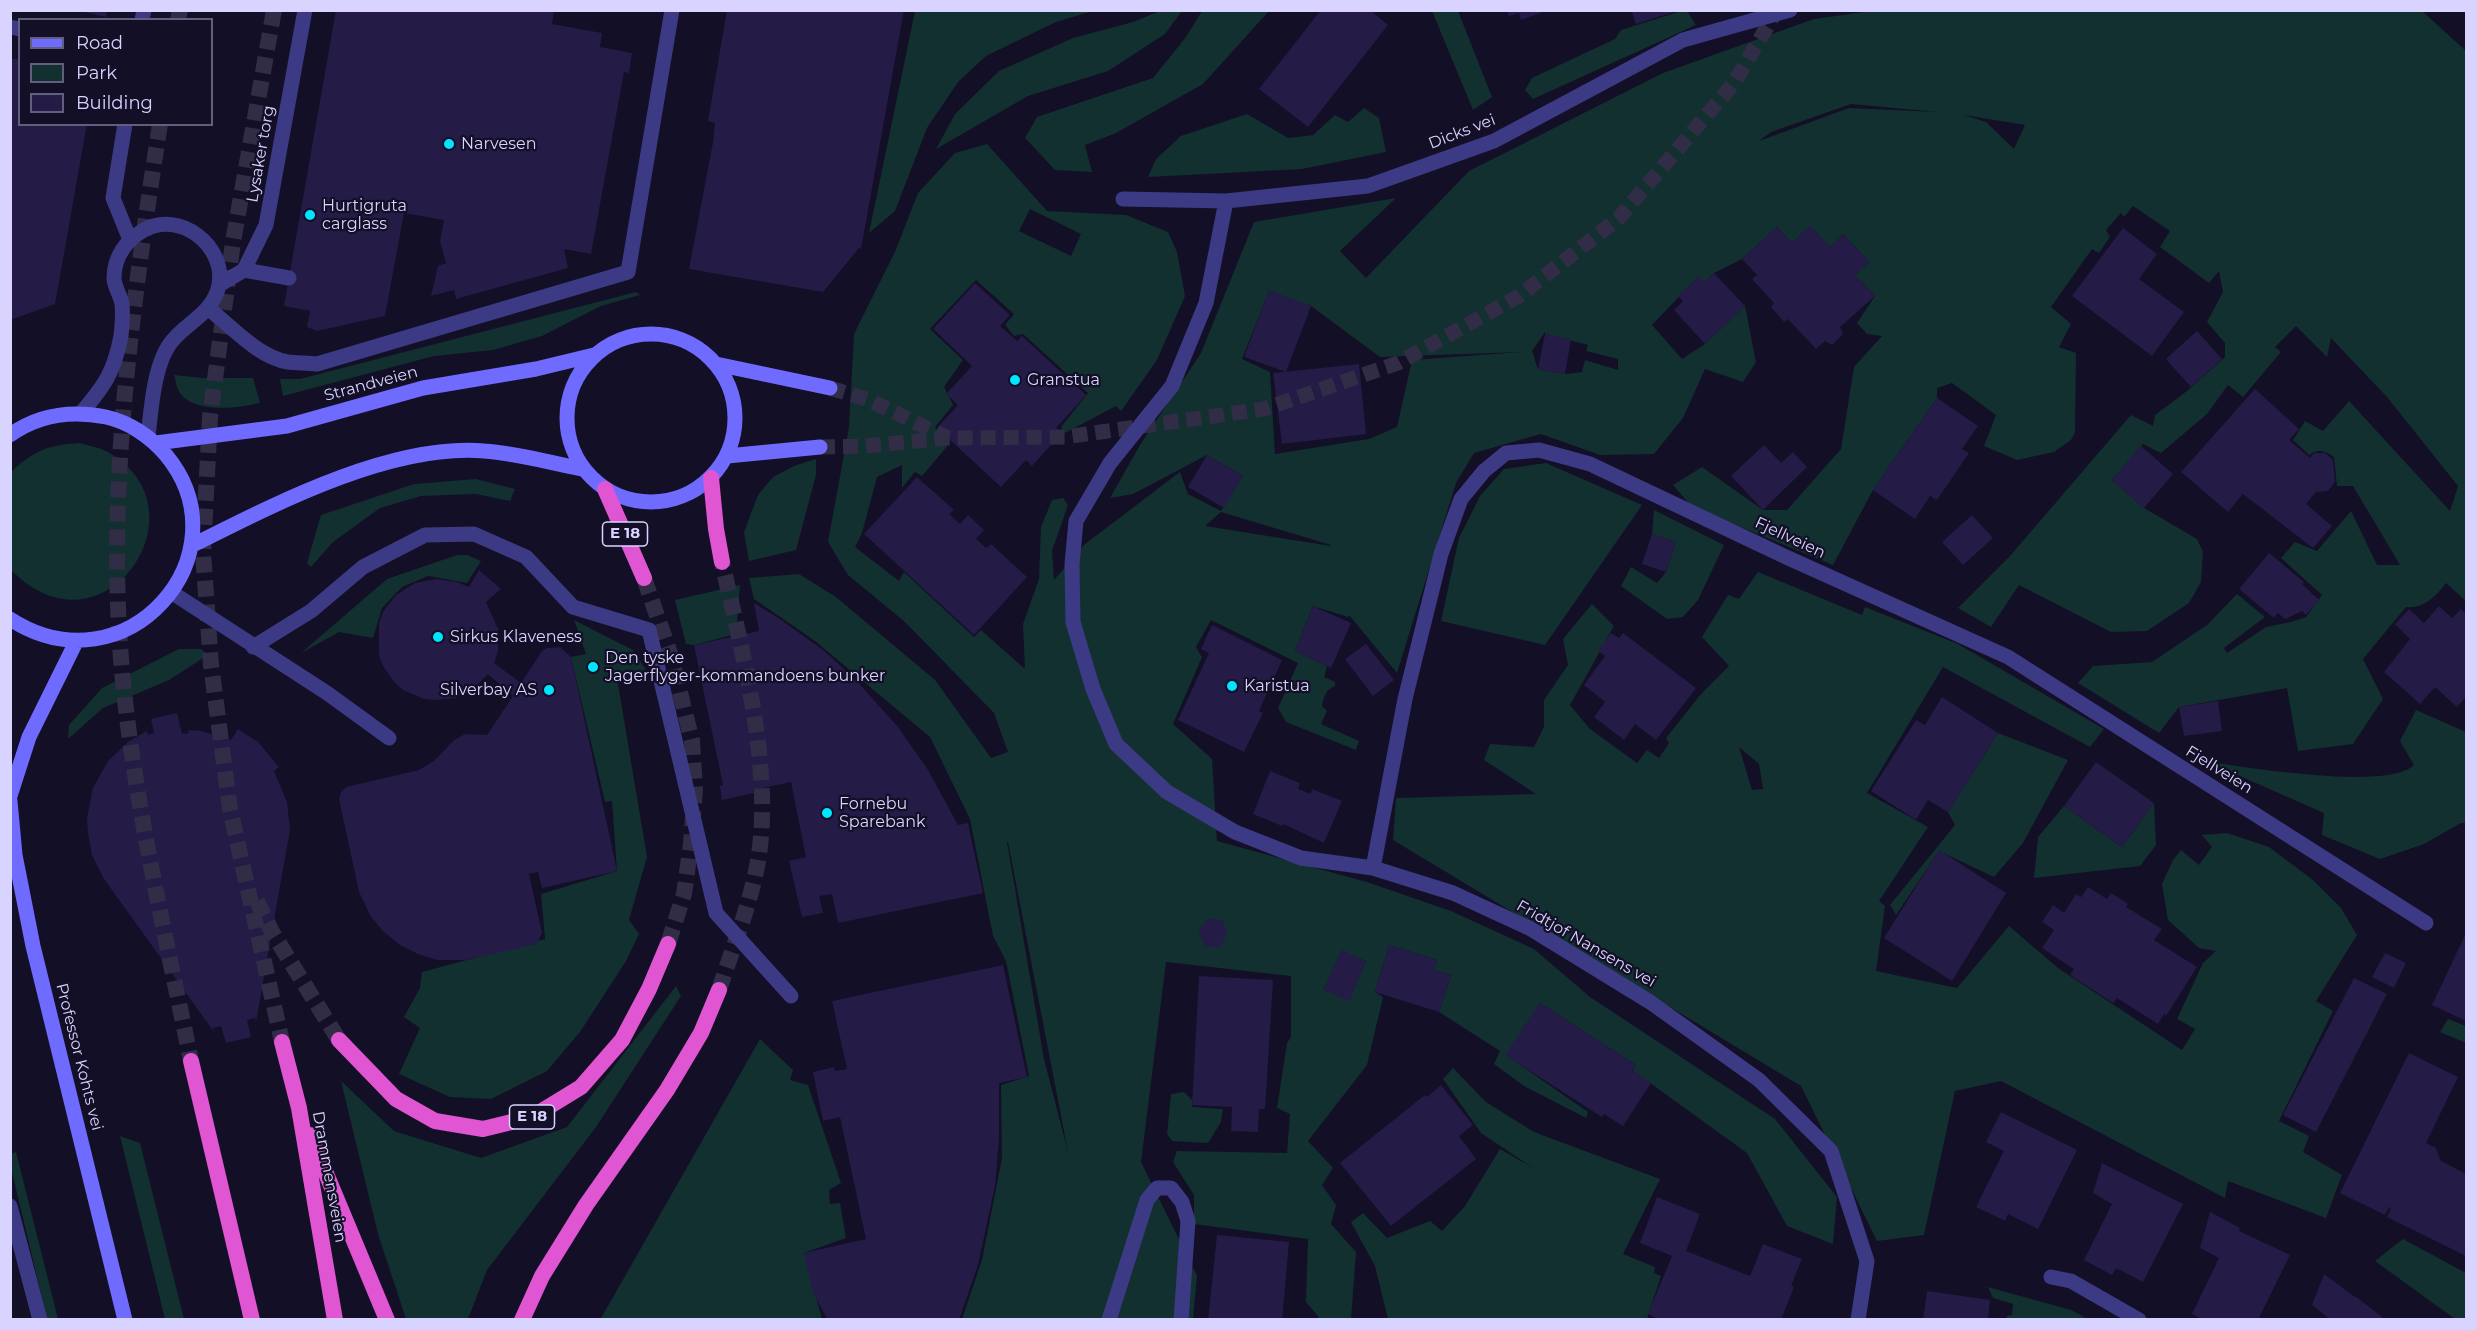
<!DOCTYPE html>
<style>
body{margin:0}
#map{position:relative;width:2477px;height:1330px;overflow:hidden;background:#130f26;font-family:Montserrat,sans-serif}
canvas{display:block}
.frame{position:absolute;inset:0;border:12px solid #d9d4ff;pointer-events:none}
.legend{position:absolute;left:18px;top:18px;width:195px;height:108px;box-sizing:border-box;background:#130f26;border:2px solid #625e7d;margin:0;padding:8px 10px;list-style:none;font-size:18px;color:#d9d4ff}
.legend li{display:flex;align-items:center;gap:12px;height:30px}
.legend b{width:30px;border:2px solid #625e7d}
</style>
<div id="map">
<canvas width="2477" height="1330"></canvas>
<div class="frame"></div>
<ul class="legend">
<li><b style="height:8px;background:#6f6bff"></b>Road</li>
<li><b style="height:16px;background:#12302f"></b>Park</li>
<li><b style="height:16px;background:#241b47"></b>Building</li>
</ul>
</div>
<script>
const ctx = document.querySelector('canvas').getContext('2d');
ctx.lineJoin = 'round';
function fill(path, color) { ctx.fillStyle = color; ctx.fill(path, 'evenodd'); }
function strokePath(path, color, width, dash) { ctx.strokeStyle = color; ctx.lineWidth = width; ctx.lineCap = dash ? 'butt' : 'round'; ctx.setLineDash(dash || []); ctx.stroke(path); }
function drawText(font, color, halo, rows, align = 'center') {
  ctx.font = font + ' Montserrat,sans-serif'; ctx.lineWidth = 4.5; ctx.setLineDash([]); ctx.textBaseline = 'middle'; ctx.strokeStyle = halo; ctx.fillStyle = color; for (const [text, x, y, turn = 0] of rows) {
    ctx.save(); ctx.translate(x, y); ctx.rotate((+turn || 0) * Math.PI / 180); ctx.textAlign = isNaN(turn) ? turn : align; if (halo) ctx.strokeText(text, 0, 0); ctx.fillText(text, 0, 0); ctx.restore();
  }
}
fill(new Path2D(`
 M1878,10H2421L2466,51V601L2446,583C2436,596 2424,609 2406,607L2363,659L2383,699L2353,744L2298,751L2287,688L2179,707L2159,733L2078,683L2093,666L2152,662L2207,625L2237,594L2265,617L2224,648L2227,653L2266,627L2291,622L2306,617L2322,595L2281,558L2295,542L2317,551L2351,511L2377,565H2400L2353,486H2337L2334,457C2325,451 2319,448 2309,455L2293,440L2305,421L2323,431L2349,401L2450,511L2458,486L2387,397L2331,338L2327,357L2296,326L2275,347L2281,352L2243,397L2228,385L2207,414L2161,453L2143,444L2112,480L2144,508L2197,539L2203,552L2201,582L2189,603L2147,631L2111,632L2019,585L1991,627L1958,608L2010,556L2131,415L2153,426L2155,415L2187,391L2225,357V343L2207,322L2223,292L2219,271L2209,283L2160,247L2170,231L2133,206L2124,217L2121,213L2106,230L2110,237L2099,253L2092,249L2051,307L2071,324L2059,347L2076,353L2075,432L2071,440L2054,452L2017,460L1984,446L1996,415L1952,383L1937,388V398L1873,490L1833,565L1692,507L1673,485L1702,467L1763,510H1787L1841,449L1854,367L1882,336L1867,334L1857,323L1875,296L1855,275L1869,262L1843,234L1830,247L1810,226L1792,243L1777,227L1742,259L1714,273L1704,282L1698,277L1652,325L1682,359L1705,344L1745,306L1756,362L1743,382L1705,369L1683,418L1654,454L1600,455L1541,434L1474,453L1456,483L1397,673L1349,615L1348,617L1313,606L1295,651L1327,666L1324,677L1335,682V686C1325,690 1324,697 1322,706L1327,711L1321,724L1359,741L1356,750L1286,722L1278,708L1298,663L1211,620L1196,647L1202,657L1173,724L1212,759L1217,841L1367,882L1451,911L1534,949L1590,997L1775,1119L1837,1197L1833,1244L1787,1226L1747,1153L1632,1070L1636,1065L1540,1003L1506,1055L1588,1112L1586,1118L1524,1086L1494,1064L1500,1051L1439,1012L1451,975L1434,970L1437,960L1389,945L1375,992L1383,997L1367,1065L1308,1141L1333,1168L1322,1185L1336,1205L1331,1224L1356,1252L1351,1319H1318V1316L1306,1302L1308,1239L1194,1224V1195L1173,1162L1177,1151L1287,1153L1290,1114L1277,1108L1287,1043L1291,1037V976L1166,962L1141,1162L1197,1276L1193,1319H962L982,1260L1002,1158L1001,1085L1029,1076L1006,961L993,936L970,819L930,737L815,641L754,599L749,578L799,574L836,597L935,680L991,758L1008,752L994,713L905,622L848,575L828,542L849,427L854,334L895,252L918,193L955,153L987,144L1047,211L1126,215L1168,232L1177,252L1185,296L1157,360L1121,411L1116,406L1065,433L1061,427L1088,393L1023,334L1014,336L1005,325L1014,314L976,280L930,329L963,360L944,387L953,405L935,427L950,443L922,476L915,472L902,488V465L877,477L862,533L855,547L899,581L904,572L974,637L981,630L1025,669L1023,624L1039,579L1041,527L1052,500L1063,498L1068,505L1052,551L1054,580L1085,544L1180,472L1188,494L1221,511L1243,476L1207,455L1133,494L1110,498L1140,445L1201,353L1254,222L1396,198L1340,251L1366,278L1469,171L1663,73L1814,19ZM1851,104L1937,112L1849,108L1759,141L1771,132ZM1964,115L2025,125L2014,149L1986,122ZM1030,209L1081,234L1071,256L1019,231ZM1269,291L1311,306L1380,357L1521,352L1412,360L1397,427L1369,439L1275,454L1270,372L1242,359ZM1545,332V334L1588,345L1586,351L1618,359V370L1585,360L1582,372L1565,374L1538,369L1532,351ZM1221,512L1331,545V546L1205,526ZM1007,842H1008L1068,1152L1044,1059ZM1341,951L1366,961L1349,1000L1324,990Z
 M915,11H1093L1056,22L986,56L958,82L927,128L895,211L869,233Z
 M1160,11H1182L1165,34L1108,71L1028,96L936,149L955,114L999,71L1073,38L1133,22Z
 M1202,11H1269L1203,84L1116,133L1085,145L1092,172L1055,170L1025,138L1037,117L1153,78L1186,37Z
 M1432,11H1458L1492,97L1473,110Z
 M1681,11H1687L1696,25L1533,99L1525,90L1532,78L1615,39L1621,30Z
 M1364,108L1379,118L1386,152L1302,169L1148,177L1156,159L1181,136L1247,114L1288,138L1313,135L1335,115L1348,122Z
 M636,292L640,295L601,306L542,336L493,350L434,356L283,396L280,379H300Z
 M174,375L203,378H253L260,403C238,408 195,414 180,393C176,388 176,380 174,375Z
 M80,443C88,446 99,447 106,451C211,507 104,665 11,570V472C35,450 48,445 80,443Z
 M816,459V475L796,550L749,561L744,532L758,495L773,477L794,466Z
 M1546,463L1642,505L1545,645L1441,621L1459,538L1480,496L1504,469Z
 M476,479L515,489L510,501L476,494L421,496L380,508L333,542L311,567L307,563L321,515L414,484Z
 M1654,510L1724,545L1698,600L1683,617L1667,619L1621,586L1631,567L1657,583L1666,572L1676,542L1652,534Z
 M457,555H467L481,561L467,583L428,576L402,587L382,608L373,638L339,632L301,653L387,579Z
 M1758,572L1862,615L1865,607L1958,644L2104,729L2090,747L1943,667L1867,793L1928,827L1879,901L1885,906L1876,971L1957,988L2009,926L2058,968L2182,1050L2195,1029L2177,1019L2203,963L2216,951L2199,948L2168,920L2162,884L2173,860L2181,850L2199,865L2212,847L2202,835L2227,833L2269,847L2313,880L2341,908L2357,935L2316,1001L2333,1011L2279,1121L2309,1136L2303,1152L2342,1175L2326,1218L2228,1181L2225,1198L2001,1081L1955,1091L1924,1235L1877,1241L1801,1086L1393,840L1396,798L1536,794L1484,760L1490,744L1534,747L1544,727V700L1568,665L1563,639L1592,604L1614,626L1570,705L1590,729L1637,763L1647,750L1659,758L1669,743L1666,738L1701,694L1729,666L1702,637L1728,595L1739,599ZM1739,747L1759,764L1763,789L1752,790Z
 M740,585L736,634L694,645L686,644L675,600Z
 M574,620L633,650L648,673L617,678L647,857L629,920L639,934L626,961L580,1032L547,1071L491,1099L450,1097L399,1074L420,1028L404,1017L420,988L422,972L545,939L541,894L617,871L612,801L605,802L571,657L586,654Z
 M179,649H201L208,655L169,680L103,708L68,739L69,725L102,688Z
 M2416,710L2466,732V823H2461L2424,844L2380,859L2322,835L2324,813L2208,762C2248,767 2387,791 2414,765L2400,741Z
 M1998,733L2068,760L2023,843L1994,877L1939,851L1896,915L1890,905L1955,825L1948,812Z
 M2154,803L2156,845L2140,866L2034,878L2038,837L2064,806L2122,847Z
 M676,986L681,996L596,1127L487,1270L468,1319H406L378,1234L341,1081L394,1131L481,1158L567,1127Z
 M2448,1019L2466,1026V1043L2440,1032Z
 M760,1039L793,1070L790,1080L808,1085L841,1183L829,1190L830,1204L840,1203L846,1238L804,1253L822,1319L600,1320Z
 M1453,1068L1486,1102L1534,1132L1660,1179L1623,1254L1655,1267L1654,1273L1661,1276L1647,1319H1388L1375,1266L1351,1222L1363,1213L1387,1238L1430,1221L1442,1231L1465,1206L1500,1149L1533,1168L1481,1133L1443,1079Z
 M1184,1092L1192,1100V1107L1223,1109L1221,1122L1208,1143L1172,1141L1167,1134L1171,1094Z
 M120,1136L140,1143L184,1319H165Z
 M16,1152L58,1319H47L11,1168L10,1154Z
 M2403,1239L2466,1273V1319H2455L2375,1261Z
 M1988,1287L2071,1310L2088,1319H2006L2007,1316L2012,1315L2013,1304L1993,1298Z`), '#12302f');
fill(new Path2D(`
 M76,10H107L106,17Z
 M336,10H554L552,24L602,33L600,47L632,53L629,73L624,72L591,254L564,249L568,268L456,299L454,290L431,296L438,266L446,263L440,241L444,220L404,213L385,316L317,331L307,327L310,311L284,306Z
 M727,10H904L861,249L859,248L823,292L689,269L713,142L715,123L708,121Z
 M1321,10H1370L1388,25L1308,127L1259,89Z
 M1507,10H1540L1541,13L1521,20L1519,13L1509,16Z
 M1631,10H1677V11L1636,24Z
 M10,58L20,60V124H87L55,304L10,320Z
 M1810,226L1830,247L1843,234L1869,262L1855,275L1875,296L1840,327L1843,334L1832,345L1825,341L1816,349L1788,319L1784,322L1771,307L1774,303L1752,279L1757,275L1742,259L1777,227L1792,243Z
 M2123,228L2157,254L2139,279L2184,312L2152,356L2072,296Z
 M1714,273L1745,306L1705,344L1674,310L1683,301L1678,296L1699,276L1704,282Z
 M975,283L1010,315L1000,326L1017,341L1022,336L1086,395L1056,428L1062,433L1032,466L1026,460L1001,487L937,428L958,405L946,394L972,366L933,329Z
 M1269,290L1311,306L1286,372L1244,357Z
 M2197,331L2222,359L2191,387L2166,359Z
 M1545,334L1571,339L1565,374L1538,369Z
 M1359,364L1366,434L1282,444L1273,373Z
 M2255,389L2299,429L2289,440L2310,458L2314,453H2325L2333,460L2335,482L2328,491L2316,492L2306,504L2332,526L2313,548L2243,494L2228,512L2181,472Z
 M1937,398L1978,426L1962,449L1969,453L1937,500L1930,496L1915,519L1873,490Z
 M1764,445L1781,463L1793,452L1807,467L1763,510L1731,476Z
 M2141,446L2173,474L2144,508L2112,480Z
 M1207,455L1243,476L1224,508L1188,487Z
 M917,477L954,510L949,514L960,524L968,515L984,530L976,539L986,548L991,544L1027,577L974,635L864,534Z
 M1972,515L1993,538L1963,565L1942,542Z
 M1652,534L1676,542L1666,572L1642,564Z
 M2269,553L2304,582L2302,584L2319,600L2306,615L2302,611L2285,619L2278,613L2274,618L2239,589Z
 M479,570L501,589L486,602L498,629V651L494,663L521,683L542,651L547,648L560,647L571,657L617,871L542,888L538,872L529,874L542,933L537,944L465,960H437L418,954L400,945L384,932L371,917L359,892L339,799L341,792L346,787L419,770L434,761L454,740L465,734L487,735L513,696L488,674L475,687L456,698L435,700L424,699L403,690L395,683L383,666L379,655V623L383,612L396,595L415,583L436,579L457,582L469,587Z
 M754,603L780,619L823,650L855,679L898,727L928,770L958,825L968,823L983,893L838,923L832,894L819,896L823,913L802,917L789,861L806,857L791,782L753,790L754,793L722,800L720,786L723,785L694,645L759,631Z
 M1313,606L1351,623L1331,668L1295,651Z
 M2439,606L2452,618L2461,609L2466,614V697L2457,707L2435,687L2420,704L2384,672L2410,639L2395,624L2409,609L2424,623Z
 M1212,625L1282,660L1259,711L1263,713L1244,752L1178,720L1209,653L1201,649Z
 M1611,633L1619,638L1623,633L1696,688L1656,740L1635,724L1624,740L1594,717L1605,702L1584,685L1605,656L1598,651Z
 M1366,644L1394,680L1373,696L1345,659Z
 M1942,697L1998,733L1948,812L1928,800L1916,820L1871,791L1916,720L1925,725Z
 M2218,701L2222,731L2184,736L2179,707Z
 M177,713L182,734L189,733L188,730L201,731L231,740L238,729L258,742L279,767L274,771L287,802L290,830L256,1022L255,1018L247,1020L251,1037L226,1043L221,1026L213,1028L214,1032L104,879L92,855L88,833L87,818L93,788L108,761L129,741L147,731L148,735L154,733L151,719Z
 M2096,762L2154,803L2122,847L2064,806Z
 M1270,771L1300,783L1298,789L1311,794L1312,789L1342,801L1324,843L1283,824L1282,826L1253,814Z
 M1939,850L2006,893L1952,981L1884,938Z
 M2088,887L2107,899L2111,893L2128,904L2126,907L2162,929L2154,940L2197,967L2166,1016L2164,1014L2158,1024L2117,998L2113,1003L2070,975L2074,969L2042,948L2054,930L2042,922L2053,905L2064,913L2076,894L2081,897Z
 M1207,919L1223,920L1227,934L1220,947H1206L1198,931Z
 M2466,933V1021L2432,1005Z
 M1389,945L1437,960L1434,970L1451,975L1439,1012L1375,992Z
 M1341,950L1366,961L1349,1001L1324,990Z
 M2385,953L2406,963L2394,988L2372,977Z
 M1003,965L1027,1077L999,1083V1140L995,1186L978,1265L959,1320H828L813,1293L804,1253L866,1239L840,1117L823,1121L813,1072L834,1067L835,1071L847,1069L832,1001Z
 M1199,976L1273,980L1265,1109H1259L1258,1132L1231,1131L1232,1107L1192,1105Z
 M2354,978L2387,994L2316,1132L2283,1115Z
 M1540,1003L1636,1065L1632,1070L1651,1083L1623,1126L1604,1114L1602,1117L1505,1055Z
 M2409,1053L2458,1077L2426,1143L2436,1148L2441,1161L2466,1174V1256L2387,1217L2391,1208L2389,1207L2385,1215L2340,1193Z
 M1441,1085L1473,1125L1459,1136L1476,1159L1391,1226L1340,1163L1425,1095L1427,1097Z
 M2001,1112L2077,1150L2038,1229L2008,1214L2005,1221L1976,1207L2004,1151L1986,1142Z
 M2102,1163L2183,1204L2143,1282L2116,1268L2112,1275L2084,1260L2112,1204L2093,1193Z
 M1657,1197L1700,1214L1686,1251L1750,1276L1763,1244L1802,1259L1791,1286L1794,1287L1781,1320H1661L1648,1314L1672,1256L1640,1243Z
 M2210,1212L2240,1228L2239,1231L2290,1255L2258,1320H2203L2192,1314L2219,1258L2200,1248Z
 M1217,1235L1289,1242L1282,1320H1208Z
 M2324,1274L2355,1297V1296L2386,1320H2331L2312,1305Z
 M1927,1291L1990,1300L1988,1320H1923Z`), '#241b47');
strokePath(new Path2D(`
 M830,388L869,400L948,438
 M820,447L865,446L948,438L1065,437L1264,409L1398,363L1519,296L1619,218L1734,83L1777,10`), '#312d47', 15, [15, 8]);
strokePath(new Path2D(`
 M274,10L233,242L210,417L203,552L211,665L230,809L282,1042
 M178,20L180,10
 M160,124C133,300 107,481 121,659C132,794 164,928 191,1061
 M644,578L671,656L692,741L695,790L691,843L684,894L668,944
 M257,901L272,932L339,1040
 M719,990C735,941 757,889 761,837C768,748 741,647 722,562`), '#312d47', 16, [16, 8]);
strokePath(new Path2D(`
 M142,20L144,10
 M10,27L20,29
 M125,124L113,198L130,240
 M244,270L289,278
 M219,285L244,270L266,225L305,10
 M209,309C232,327 258,357 288,362C297,363 307,363 317,364L628,272L672,10
 M82,412C105,385 114,372 121,336C122,327 123,314 122,304C121,296 114,287 114,278C114,257 126,240 144,230C180,210 226,246 219,285C213,313 189,321 173,340C154,361 151,410 148,437
 M171,592L327,693L389,738
 M253,647L311,611L363,567L425,535L474,534L526,557L573,607L649,630L716,913L791,996
 M10,1206L40,1320
 M2051,1277L2071,1281L2139,1320`), '#3d3a85', 15);
strokePath(new Path2D(`
 M1123,199L1226,201L1368,186L1494,141L1683,40L1790,10
 M1226,201L1206,303L1172,386L1110,463L1076,521L1072,564L1073,622L1093,689L1116,744L1167,792L1235,832L1301,858L1373,868L1453,893L1531,929L1650,1002L1759,1080L1831,1151L1867,1261L1858,1320
 M1373,868L1405,699L1441,554L1461,499L1484,471L1506,453L1539,450L1590,464L1786,557L2008,657L2426,923
 M1109,1320L1147,1200L1157,1188H1171L1182,1202L1188,1221L1181,1320`), '#3d3a85', 15);
strokePath(new Path2D(`
 M567 418a84 84 0 1 1 168 0a84 84 0 1 1-168 0Z
 M716,364L830,388
 M10,435C39,414 71,410 106,417C129,422 151,437 166,455C248,554 126,694 10,619
 M156,443L287,426L423,388L536,369L594,355
 M727,456L820,447
 M191,546C273,505 391,443 484,451C517,453 550,463 583,469
 M10,796L29,737L76,642
 M10,801L15,855L33,946L125,1320`), '#6f6bff', 15);
strokePath(new Path2D(`
 M711,478L716,529L722,562
 M605,489L644,578
 M339,1040L396,1099L435,1121L483,1129L532,1117L581,1087L622,1040L649,989L668,944
 M282,1042L299,1108L335,1320
 M191,1061L252,1320
 M310,1135L387,1320
 M522,1320L542,1276L586,1205L667,1090L701,1033L719,990`), '#e055d1', 16);
for (const [x, y, r, color] of [
 [449,144,6,"#00e5ff"],
 [310,215,6,"#00e5ff"],
 [1015,380,6,"#00e5ff"],
 [438,637,6,"#00e5ff"],
 [593,667,6,"#00e5ff"],
 [1232,686,6,"#00e5ff"],
 [549,690,6,"#00e5ff"],
 [827,813,6,"#00e5ff"]
]) { const dot = new Path2D(); dot.arc(x, y, r, 0, 2 * Math.PI); ctx.fillStyle = color; ctx.fill(dot); strokePath(dot, '#130f26', 2); }
for (const [x, y, w] of [
 [625,534,45],
 [532,1117,45]
]) { const box = new Path2D(); box.roundRect(x - w / 2, y - 12, w, 24, 4.5); ctx.fillStyle = '#130f26'; ctx.fill(box); strokePath(box, '#d9d4ff', 1.5); }
drawText('bold 15px', '#d9d4ff', null, [
 ["E 18",625,534],
 ["E 18",532,1117]
]);
drawText('16px', '#d9d4ff', '#130f26', [
 ["Dicks vei",1462,132,-21],
 ["Lysaker torg",261,154,-80],
 ["Strandveien",371,384,-15],
 ["Fjellveien",1790,538,25],
 ["Fjellveien",2219,770,32],
 ["Fridtjof Nansens vei",1586,944,30],
 ["Professor Kohts vei",79,1057,76],
 ["Drammensveien",329,1177,80]
]);
drawText('16px', '#d9d4ff', '#130f26', [
 ["Narvesen",461,144],
 ["Hurtigruta",322,206],
 ["carglass",322,224],
 ["Granstua",1027,380],
 ["Sirkus Klaveness",450,637],
 ["Den tyske",605,658],
 ["Jagerflyger-kommandoens bunker",605,676],
 ["Karistua",1244,686],
 ["Silverbay AS",537,690,"right"],
 ["Fornebu",839,804],
 ["Sparebank",839,822]
], 'left');
</script>
